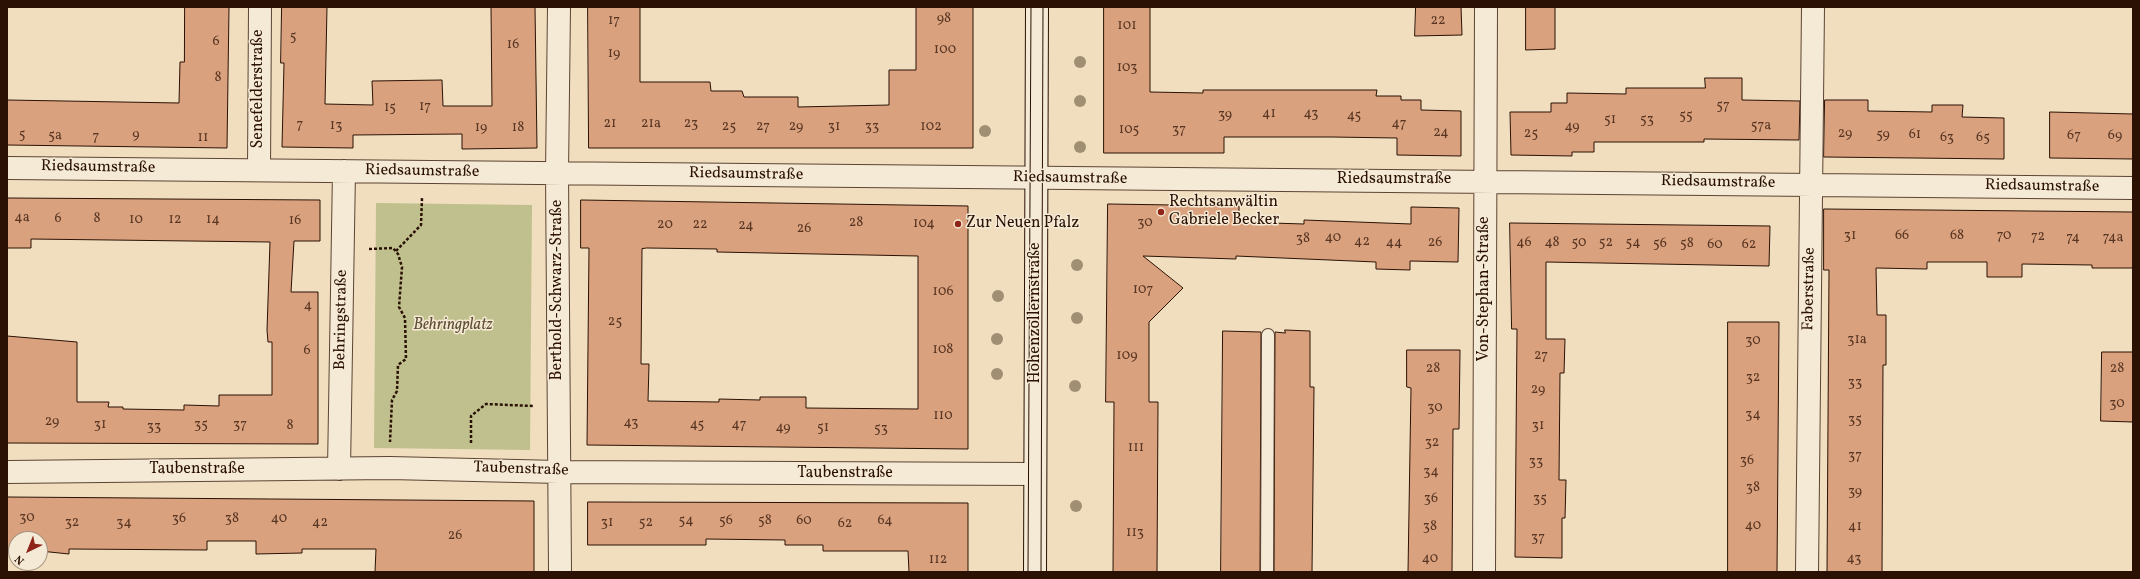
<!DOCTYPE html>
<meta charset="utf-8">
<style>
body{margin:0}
#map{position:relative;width:2140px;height:579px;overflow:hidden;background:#f0debf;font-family:Vollkorn,serif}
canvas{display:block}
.frame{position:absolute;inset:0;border:8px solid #2b1104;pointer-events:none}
.north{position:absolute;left:8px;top:531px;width:40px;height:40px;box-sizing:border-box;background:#f5ead5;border:1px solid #a49381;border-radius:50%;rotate:223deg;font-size:11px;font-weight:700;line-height:16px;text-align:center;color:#2b1104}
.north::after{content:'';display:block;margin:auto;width:14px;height:18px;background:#8f2418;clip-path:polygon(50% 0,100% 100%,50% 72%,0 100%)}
</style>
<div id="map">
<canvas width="2140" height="579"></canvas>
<div class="frame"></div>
<div class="north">N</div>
</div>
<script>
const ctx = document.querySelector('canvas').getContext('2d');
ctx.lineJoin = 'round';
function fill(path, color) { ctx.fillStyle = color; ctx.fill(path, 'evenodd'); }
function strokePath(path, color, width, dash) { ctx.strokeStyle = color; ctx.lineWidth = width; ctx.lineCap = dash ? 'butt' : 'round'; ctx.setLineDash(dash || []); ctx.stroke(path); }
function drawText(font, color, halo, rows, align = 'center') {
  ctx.font = font + ' Vollkorn,serif'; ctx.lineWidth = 3; ctx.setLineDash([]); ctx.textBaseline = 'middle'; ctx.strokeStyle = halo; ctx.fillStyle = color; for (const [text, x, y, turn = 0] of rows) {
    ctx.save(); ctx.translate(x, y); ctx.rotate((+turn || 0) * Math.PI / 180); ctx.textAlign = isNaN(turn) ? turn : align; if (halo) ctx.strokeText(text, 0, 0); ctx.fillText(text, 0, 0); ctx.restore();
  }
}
fill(new Path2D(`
 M376,203L532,205L530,450L374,448Z`), '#c0c08e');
const building = new Path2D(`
 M185,7H229L227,148L7,145V100L179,103L180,62H184Z
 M282,7H327L325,104L373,105L372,81L442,80L443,106H492L491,7H535L537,148L462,149V134L353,135V148L282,147L284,63H281Z
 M588,7H640V82H710L711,91H742L744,97H798V107L889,105V70H916V7H973V148H589Z
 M1104,7H1150V92L1203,93V90H1377L1376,96H1401V100H1421V110L1461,111V156L1397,155V138L1332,137H1224V153H1104Z
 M1416,7H1461L1462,35L1415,36Z
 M1526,7H1555V49L1526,50Z
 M1705,78H1742V100L1800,101L1799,140L1704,139V142H1594V152H1572V156L1511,155L1510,112H1551V103H1567V93L1626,94V88H1705Z
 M1825,100H1868V111L1932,112V105H1963L1962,117L2004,118V159L1824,157Z
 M2050,112L2133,114V159L2050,158Z
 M7,198L320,200V241H294L291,292H318V444L7,443V336L77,342V402H109L108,407H123V409L184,410V405L219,406V395H272V342H268L267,330L270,242L31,239V248H7Z
 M581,200L968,206V449L587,445L589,248H581ZM647,248L717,249V252L918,256V409L806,408V397H760V400L719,399V402L648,401L649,364H641L642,249Z
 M1108,204L1239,206V222L1304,224V220L1411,224V207L1459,208L1458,262L1410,261V270L1376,269V262L1236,256V259L1143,256L1183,288L1149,322V402H1158L1157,572H1113L1114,402H1106Z
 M1824,209L2133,212V268H2092V265L2022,264V277H1987V262H1927V269L1876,268L1877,315H1886V365H1883L1882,572H1827L1829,270H1824Z
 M1510,223L1770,226L1769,266L1546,262V339H1565L1564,373H1560L1559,480H1566L1565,518H1562V558L1515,557L1517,329H1512Z
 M1728,322H1779L1777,572H1728Z
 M1285,330L1310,331V387H1314L1312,572H1274L1275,332L1285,333Z
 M1223,331L1261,332L1260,572H1221Z
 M1407,350H1460L1459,429H1453L1452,572H1408L1411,388L1407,387Z
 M2102,352H2133V422L2101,421Z
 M7,497L534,501V572H375L376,549H302V553L256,554V541H207V550L69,549V554L40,551V539H16V549H7Z
 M588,502L968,503V572H909L908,551H823V545H785V540L706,539V545H588Z`);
fill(building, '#daa17e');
strokePath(building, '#2b1104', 1);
const lane = new Path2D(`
 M1267,572L1268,335`);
const street = new Path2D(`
 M559,7L557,173L560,572
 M7,168L2133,188
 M259,170L260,7
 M339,469L344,171
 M7,472L390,468L559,472L1035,474
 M1484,572L1486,7
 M1807,572L1813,7`);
const secondary = new Path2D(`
 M1035,572L1037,7`);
strokePath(lane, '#5c4433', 14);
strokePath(street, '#5c4433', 24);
strokePath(secondary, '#2b1104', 24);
strokePath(new Path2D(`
 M369,249L393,248L398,254L402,267L399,307L405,318L406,359L398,365L397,391L392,400L390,442
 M396,251L421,225L422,198
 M471,443V416L486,404L533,406`), '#2b1104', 2.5, [3, 2]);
strokePath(lane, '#f5ead5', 12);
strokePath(street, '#f5ead5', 22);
strokePath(secondary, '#f5ead5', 22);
strokePath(new Path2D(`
 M1028,572L1031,7
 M1041,572L1043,7`), '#2b1104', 1);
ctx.fillStyle = '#a08f73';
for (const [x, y] of [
 [1080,62],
 [1080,101],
 [985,131],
 [1080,147],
 [1077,265],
 [998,296],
 [1077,318],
 [997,339],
 [997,374],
 [1075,386],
 [1076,506]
]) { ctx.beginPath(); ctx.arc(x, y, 6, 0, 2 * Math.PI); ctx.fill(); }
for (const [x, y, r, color] of [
 [1161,212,4,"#8f2418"],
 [958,224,4,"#8f2418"]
]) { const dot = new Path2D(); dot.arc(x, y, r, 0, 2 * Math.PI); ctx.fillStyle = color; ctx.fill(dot); strokePath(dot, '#f5ead5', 1.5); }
drawText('14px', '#573522', null, [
 ["98",944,19],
 ["17",614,21],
 ["22",1438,21],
 ["101",1127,26],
 ["5",293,37],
 ["6",216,42],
 ["16",513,45],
 ["100",945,50],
 ["19",614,54],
 ["103",1127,68],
 ["8",218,78],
 ["57",1723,106],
 ["17",425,107],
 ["15",390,108],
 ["41",1269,114],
 ["43",1311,114],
 ["39",1225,115],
 ["45",1354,116],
 ["55",1686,116],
 ["51",1610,120],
 ["53",1647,120],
 ["21",610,124],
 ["21a",651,124],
 ["23",691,124],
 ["47",1399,124],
 ["7",300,125],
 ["13",336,126],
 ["57a",1761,126],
 ["25",729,127],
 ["27",763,127],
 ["29",796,127],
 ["31",834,127],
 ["33",872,127],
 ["102",931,127],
 ["49",1572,127],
 ["19",481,128],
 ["18",518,128],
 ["105",1129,130],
 ["37",1179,130],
 ["24",1441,133],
 ["25",1531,134],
 ["29",1845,134],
 ["5",22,135],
 ["9",136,135],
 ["59",1883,135],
 ["61",1915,135],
 ["5a",55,136],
 ["67",2074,136],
 ["69",2115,136],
 ["7",96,137],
 ["11",203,138],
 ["63",1947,138],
 ["65",1983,138],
 ["4a",22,218],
 ["6",58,219],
 ["8",97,219],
 ["10",136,220],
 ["12",175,220],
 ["14",213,220],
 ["16",295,221],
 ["28",856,223],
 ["30",1145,223],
 ["104",924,224],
 ["20",665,225],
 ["22",700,225],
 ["24",746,226],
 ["26",804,229],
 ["31",1850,236],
 ["66",1902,236],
 ["68",1957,236],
 ["70",2004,236],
 ["72",2038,237],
 ["40",1333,238],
 ["74",2073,238],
 ["74a",2113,238],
 ["38",1303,239],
 ["42",1362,242],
 ["44",1394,243],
 ["26",1435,243],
 ["46",1524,243],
 ["48",1552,243],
 ["50",1579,243],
 ["52",1606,243],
 ["54",1633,243],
 ["56",1660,244],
 ["58",1687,244],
 ["60",1715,245],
 ["62",1749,245],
 ["107",1143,290],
 ["106",943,292],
 ["4",308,306],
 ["25",615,322],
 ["31a",1857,340],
 ["30",1753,341],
 ["108",943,350],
 ["6",307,351],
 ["109",1127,356],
 ["27",1541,356],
 ["28",1433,369],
 ["28",2117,369],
 ["32",1753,378],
 ["33",1855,383],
 ["29",1538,390],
 ["30",2117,404],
 ["30",1435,408],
 ["34",1753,415],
 ["110",943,416],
 ["35",1855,420],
 ["29",52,422],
 ["43",631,423],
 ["31",100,425],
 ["35",201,425],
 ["37",240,425],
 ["45",697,425],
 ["47",739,425],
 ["8",290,426],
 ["31",1538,426],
 ["33",154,427],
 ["49",783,428],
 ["51",823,428],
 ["53",881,429],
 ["32",1432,443],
 ["111",1136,448],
 ["37",1855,456],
 ["36",1747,461],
 ["33",1536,462],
 ["34",1431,472],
 ["38",1753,488],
 ["39",1855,492],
 ["36",1431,499],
 ["35",1540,499],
 ["30",27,518],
 ["36",179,519],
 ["38",232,519],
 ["40",279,519],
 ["54",686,521],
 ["56",726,521],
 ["58",765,521],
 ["60",804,521],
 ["64",885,521],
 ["32",72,523],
 ["34",124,523],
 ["42",320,523],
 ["31",607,523],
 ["52",646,523],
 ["62",845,524],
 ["40",1753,526],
 ["38",1430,527],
 ["41",1855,527],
 ["113",1135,533],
 ["26",455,536],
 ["37",1538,538],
 ["40",1430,559],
 ["43",1854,559],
 ["112",938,560]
]);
drawText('16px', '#2b1104', '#f5ead5', [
 ["Senefelderstraße",259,89,-90],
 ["Riedsaumstraße",98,168,1],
 ["Riedsaumstraße",422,172,1],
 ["Riedsaumstraße",746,175,1],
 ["Riedsaumstraße",1070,179,1],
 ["Riedsaumstraße",1394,180],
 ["Riedsaumstraße",1718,183,1],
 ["Riedsaumstraße",2042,187,1],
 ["Von-Stephan-Straße",1485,289,-90],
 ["Faberstraße",1810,289,-89],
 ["Berthold-Schwarz-Straße",558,290,-90],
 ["Hohenzollernstraße",1036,313,-90],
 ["Behringstraße",342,320,-89],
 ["Taubenstraße",197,470],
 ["Taubenstraße",521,470,2],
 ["Taubenstraße",845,474]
]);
drawText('16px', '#2b1104', '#f5ead5', [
 ["Rechtsanwältin",1169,203],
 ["Gabriele Becker",1169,221],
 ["Zur Neuen Pfalz",966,224]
], 'left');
drawText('italic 16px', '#5f4e34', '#f5ead5', [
 ["Behringplatz",453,326]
]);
</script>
